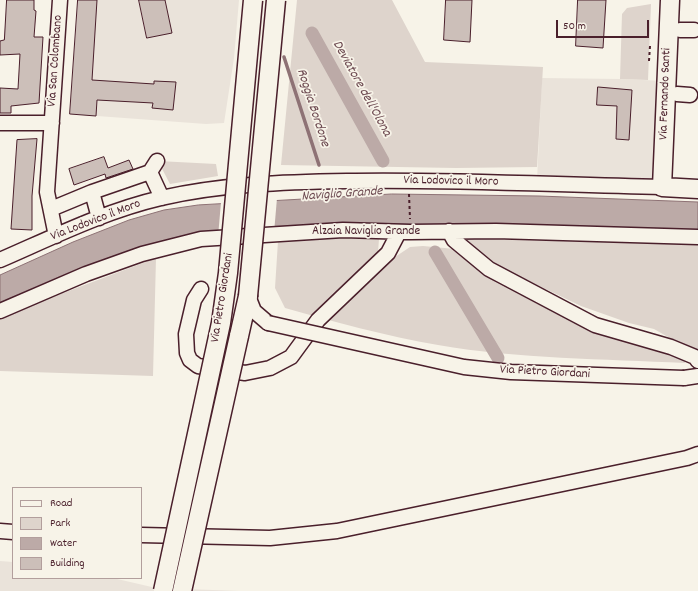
<!DOCTYPE html>
<style>
body{margin:0}
#map{position:relative;width:698px;height:591px;overflow:hidden;background:#f7f3e8;font-family:Dekko,sans-serif}
canvas{display:block}
.legend{position:absolute;left:12px;top:487px;width:130px;height:92px;box-sizing:border-box;background:#f7f3e8;border:1px solid #b29e9c;margin:0;padding:5px 7px;list-style:none;font-size:12px;color:#4a1f2b}
.legend li{display:flex;align-items:center;gap:8px;height:20px}
.legend b{width:20px;border:1px solid #b29e9c}
.scale{position:absolute;left:556px;top:20px;width:93px;height:18px;box-sizing:border-box;border:2px solid #4a1f2b;border-top:0;padding-left:5px;font-size:12px;line-height:14px;white-space:nowrap;color:#4a1f2b;-webkit-text-stroke:3px #f7f3e8;paint-order:stroke}
</style>
<div id="map">
<canvas width="698" height="591"></canvas>
<ul class="legend">
<li><b style="height:5px;background:#f7f3e8"></b>Road</li>
<li><b style="height:11px;background:#ded4cc"></b>Park</li>
<li><b style="height:11px;background:#bcaaa7"></b>Water</li>
<li><b style="height:11px;background:#ccbfb9"></b>Building</li>
</ul>
<div class="scale">50 m</div>
</div>
<script>
const ctx = document.querySelector('canvas').getContext('2d');
ctx.lineJoin = 'round';
function fill(path, color) { ctx.fillStyle = color; ctx.fill(path, 'evenodd'); }
function strokePath(path, color, width, dash) { ctx.strokeStyle = color; ctx.lineWidth = width; ctx.lineCap = dash ? 'butt' : 'round'; ctx.setLineDash(dash || []); ctx.stroke(path); }
function drawText(font, color, halo, rows, align = 'center') {
  ctx.font = font + ' Dekko,sans-serif'; ctx.lineWidth = 3.5; ctx.setLineDash([]); ctx.textBaseline = 'middle'; ctx.strokeStyle = halo; ctx.fillStyle = color; for (const [text, x, y, turn = 0] of rows) {
    ctx.save(); ctx.translate(x, y); ctx.rotate((+turn || 0) * Math.PI / 180); ctx.textAlign = isNaN(turn) ? turn : align; if (halo) ctx.strokeText(text, 0, 0); ctx.fillText(text, 0, 0); ctx.restore();
  }
}
fill(new Path2D(`
 M78,0H239L234,58L224,123L206,124L70,114Z
 M542,78L620,79L665,81L661,183L537,180Z
 M0,561L13,562V578H113L156,588L241,591H0Z`), '#eae3da');
fill(new Path2D(`
 M297,0H392L425,62L543,67L537,167L456,168L281,165Z
 M651,4L648,80L620,79L622,14L627,8Z
 M158,161L216,164L218,176L170,184Z
 M308,238L379,239L378,252L395,257L410,247L423,246L455,249L495,282L588,330L684,356L685,363C603,359 519,359 438,345C386,336 335,322 285,308L275,288L278,241Z
 M463,239L698,244V354L654,329L629,323L581,306L502,268Z
 M156,258L153,376L0,371V319L29,306Z`), '#ded4cc');
const water = new Path2D(`
 M392,194L539,196L698,202V231L397,224L333,226L194,237L0,307V275L73,242L129,220L164,210L198,205Z`);
fill(water, '#bcaaa7');
strokePath(water, '#8e7275', 1);
fill(new Path2D(`
 M277,198L274,233L218,237L221,202Z`), '#f7f3e8');
strokePath(new Path2D(`
 M284,57L319,165`), '#8e7275', 3.5);
strokePath(new Path2D(`
 M312,33L383,161
 M435,252L498,358`), '#bcaaa7', 13);
const building = new Path2D(`
 M7,0H34V10L36,11L34,37H43L39,103L11,106V113H0V88L18,89L20,54L0,55V41L4,40Z
 M78,0H97L92,80L154,84V81L176,82L173,110L152,108L153,103L97,100L96,116L70,114Z
 M139,0H165L172,33L147,38Z
 M446,0H472L470,42L444,40Z
 M578,0H606L603,48L576,46Z
 M598,87L632,90L629,140L616,139L617,106L597,105Z
 M37,139L32,196V230L11,229L17,140Z
 M104,157L108,168L129,160L133,169L106,178L105,174L74,185L69,169Z`);
fill(building, '#ccbfb9');
strokePath(building, '#4a1f2b', 1);
const minor = new Path2D(`
 M680,30H694
 M677,94L690,95
 M0,123H52
 M150,172L157,161
 M92,192L99,218
 M51,209L92,192L150,172L162,198
 M449,231L454,240L489,269L595,325L671,347L695,357L698,361
 M56,236L47,192L60,0
 M0,260C53,237 105,211 161,198C222,184 285,182 347,181C452,179 557,185 662,187
 M201,289L194,300L186,334L187,353L190,360L198,366L245,373L270,368L291,357L318,320L388,253L399,232
 M248,296L254,311L268,323
 M0,311L86,274L142,254L201,239L343,230L410,232L496,231L698,237
 M684,378L698,376
 M0,531L13,532
 M141,535L270,538L337,531L687,458L698,454`);
const major = new Path2D(`
 M670,0L662,187L698,189
 M239,336L248,296`);
strokePath(minor, '#4a1f2b', 17);
strokePath(major, '#4a1f2b', 21);
strokePath(new Path2D(`
 M649,61L650,46
 M409,194L410,219`), '#4a1f2b', 2, [3, 3]);
strokePath(minor, '#f7f3e8', 14);
strokePath(major, '#f7f3e8', 18);
const minorBridge = new Path2D(`
 M268,323L464,367L511,372L684,378`);
const majorBridge = new Path2D(`
 M248,296L276,0
 M163,591L221,323L228,273L253,0
 M182,591L239,336`);
strokePath(minorBridge, '#4a1f2b', 17, []);
strokePath(majorBridge, '#4a1f2b', 21, []);
strokePath(minorBridge, '#f7f3e8', 14);
strokePath(majorBridge, '#f7f3e8', 18);
drawText('13px', '#4a1f2b', '#f7f3e8', [
 ["Via San Colombano",56,61,-86],
 ["Via Fernando Santi",666,94,-88],
 ["Via Lodovico il Moro",451,182,1],
 ["Via Lodovico il Moro",96,221,-21],
 ["Alzaia Naviglio Grande",366,232],
 ["Via Pietro Giordani",223,298,-81],
 ["Via Pietro Giordani",545,373,3]
]);
drawText('italic 14px', '#6c4950', '#f7f3e8', [
 ["Deviatore dell'Olona",361,89,61],
 ["Roggia Bordone",312,108,72],
 ["Naviglio Grande",342,195,-4]
]);
</script>
